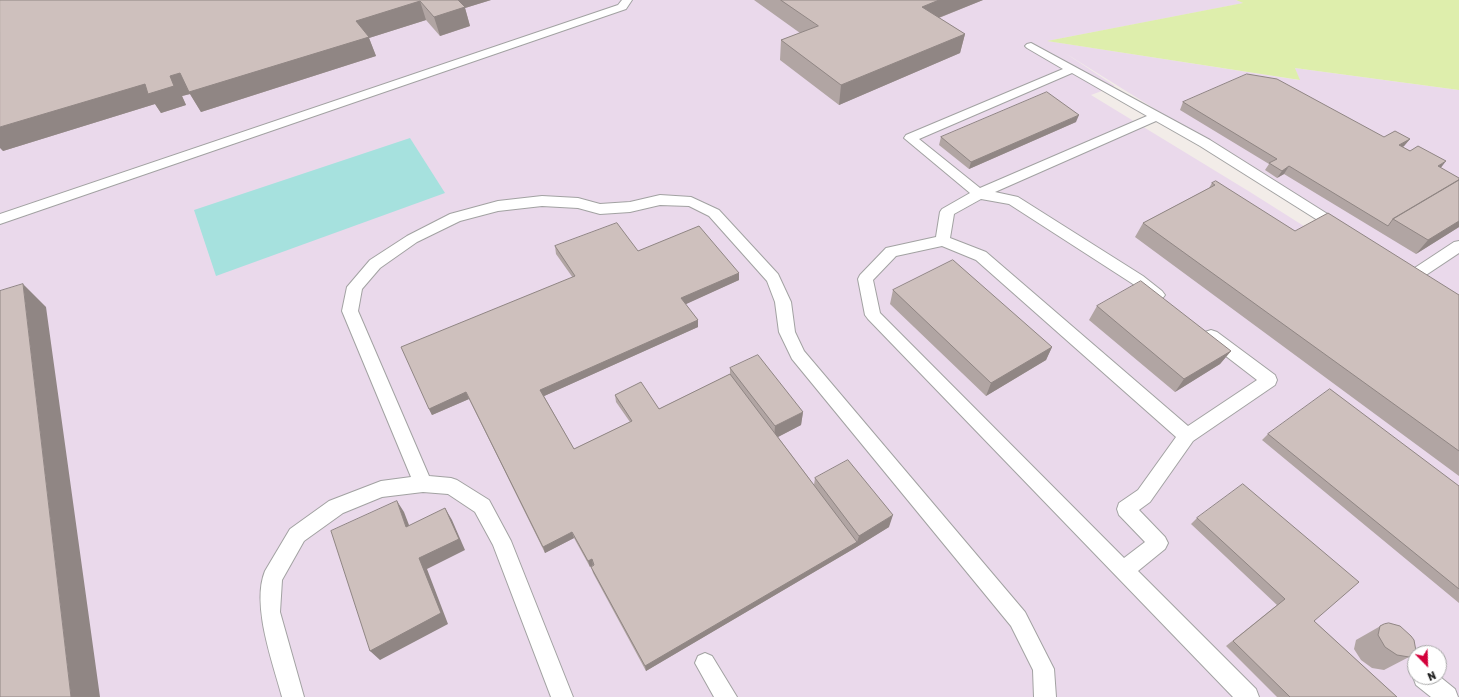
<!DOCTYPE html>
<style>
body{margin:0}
#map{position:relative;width:1459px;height:697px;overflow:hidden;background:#f2ece8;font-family:Rubik,sans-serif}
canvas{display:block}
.north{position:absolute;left:1407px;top:645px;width:40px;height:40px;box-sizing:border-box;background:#fff;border:1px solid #a6a6a6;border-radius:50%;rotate:157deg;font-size:11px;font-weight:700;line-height:16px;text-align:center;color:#212121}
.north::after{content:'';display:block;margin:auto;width:14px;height:18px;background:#d3003a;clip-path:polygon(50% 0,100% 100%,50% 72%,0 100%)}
</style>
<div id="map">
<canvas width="1459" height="697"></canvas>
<div class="north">N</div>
</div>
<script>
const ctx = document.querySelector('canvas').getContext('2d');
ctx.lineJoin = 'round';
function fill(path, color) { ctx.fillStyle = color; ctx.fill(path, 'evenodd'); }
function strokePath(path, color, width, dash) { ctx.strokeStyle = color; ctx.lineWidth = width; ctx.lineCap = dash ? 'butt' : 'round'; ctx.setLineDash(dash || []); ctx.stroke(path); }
fill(new Path2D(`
 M0,0H1236L1244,3L1048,41L1299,80L1295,68L1459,90V298L1065,53L1115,86L1091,95L1250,192L1459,324V697H0ZM1415,653H1439V677H1415Z`), '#ead9eb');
fill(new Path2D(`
 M1236,0H1459V90L1295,68L1300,80L1047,41L1243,3Z`), '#deeeac');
fill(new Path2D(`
 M410,138L445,193L216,276L194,210Z`), '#a6e1de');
const lane = new Path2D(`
 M622,0H632L626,9L0,224V214L618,5Z
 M1031,43L1210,140L1345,225L1347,228L1345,231L1340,233L1335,231L1200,146L1156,121L995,192L1018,197L1143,276L1162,291L1165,295L1162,299C1151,303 1141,291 1133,284L1009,204L981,199L954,214L950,238L986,252L1188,426L1257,380L1205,340L1203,336L1205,332L1211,330L1217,332L1275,375L1277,380L1275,385L1193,441L1150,502L1139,510L1165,537L1168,543L1165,549L1138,571L1256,689L1259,697H1233L868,319L865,315L858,279L860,275L886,248L936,237L940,212L942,209L970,193L904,138L906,135L1063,69L1027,48L1025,46L1027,44ZM1072,73L1147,116L980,188L919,139ZM942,246L976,260L1176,437L1138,490L1119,503L1117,509L1119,515L1145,542L1124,558L880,313L873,280L896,256Z
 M660,195L691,197L719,210L778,274L791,302L795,332L804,351L1025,612L1054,669L1056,697H1034L1033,670L1011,626L792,359L779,332L775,302L767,281L709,216L689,206L660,205L630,212L600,214L578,208L542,206L498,211L460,221L417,242L380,268L362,289L358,311L429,476L451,478L457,480L489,500L511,541L573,697H551L493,545L475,512L448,494L423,492L382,497L343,513L304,541L282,580L280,612L304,697H282C273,663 251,605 265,571L290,529L329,501L381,481L411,477L342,311L347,287L370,260L407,236L450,214L498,201L542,196L578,198L600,204L630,202Z
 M1459,241V253L1420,279L1415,280L1410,279L1408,275L1410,271L1454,242Z
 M705,653L712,656L737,697H714L695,663L698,656Z
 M1415,673V677L1439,676L1455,689L1458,697H1431L1416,685L1413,677Z`);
strokePath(lane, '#a2a2a2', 2);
fill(lane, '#fff');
fill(new Path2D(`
 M0,0H491L465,8L470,26L440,36L426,20L369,38L376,56L201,112L190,94L182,96L186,105L161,113L155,104L3,151Z
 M754,0H983L939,18L965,34L960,53L839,105L780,60L781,40L800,33Z
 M1183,102L1384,137L1410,139L1404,146L1403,147L1459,178V227L1416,254L1284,174L1277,178L1265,170L1269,164L1180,110Z
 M1076,122L969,169L939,145L941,137Z
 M1212,183L1295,231L1459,295V476L1135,237L1143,223L1209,188Z
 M555,246L638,251L739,273V280L685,304L698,320V327L544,396L574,449L630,422L616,402L615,395L659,409L730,374V368L803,412L801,425L778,437L814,485L815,478L889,527L855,548L646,671L593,573L591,567L593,565L590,567L574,538L545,553L469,399L432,415L429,409L573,278L556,254Z
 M893,290L1052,347L1046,360L986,396L890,304Z
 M1097,306L1231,351L1220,364L1175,392L1089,320Z
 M1268,434L1459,486V603L1262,440Z
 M1197,518L1314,621L1397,697H1277L1226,646L1277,605L1191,524Z
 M1384,624L1409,657L1384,670L1372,668L1361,660L1354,649L1356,640Z`), '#b1a5a3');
fill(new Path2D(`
 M452,0H491L465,8L470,26L440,36L434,17Z
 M939,0H983L918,26L922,7Z
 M420,1L426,20L369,38L376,56L201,112L190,94L182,96L186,105L161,113L155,104L3,151L0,148V127Z
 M965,34L960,53L839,105L841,85Z
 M1079,115L1076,122L969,169L971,162Z
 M1410,139L1404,146L1394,153L1399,145Z
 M1446,161L1440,169L1438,166Z
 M1289,166L1284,174L1277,178L1282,171Z
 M1459,221V227L1416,254L1428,240Z
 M739,273V280L682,306L681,298Z
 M23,284L46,307L100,697H71Z
 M698,320V327L542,397L540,390Z
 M1052,347L1046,360L986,396L991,383Z
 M1231,351L1220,364L1175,392L1184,379Z
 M466,392L469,399L432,415L429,409Z
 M803,412L801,425L774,439L775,426Z
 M397,501L404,512L414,538L406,527Z
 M445,508L452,520L465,550L427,569L448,624L380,660L370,651Z
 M893,515L889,527L855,548L859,536Z
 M572,532L574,538L545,553L543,547Z
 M857,542L855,548L646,671L645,666Z
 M592,559L593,565L590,567L588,561Z`), '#908684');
const building = new Path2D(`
 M0,0H458L465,7L434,17L420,1L356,21L369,37L189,92L180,73L170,76L174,86L148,94L145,84L0,127Z
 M781,0H939L922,7L965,34L841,85L781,40L818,26Z
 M1247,74L1277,79L1384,137L1395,131L1410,139L1399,145L1410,151L1418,146L1446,161L1438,166L1459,178V180L1393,219L1388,226L1289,166L1282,171L1269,163L1277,159L1183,102Z
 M1047,92L1079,115L971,162L941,137Z
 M1459,180V221L1428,240L1393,219Z
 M1216,181L1295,231L1328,213L1459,295V451L1143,223L1215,185L1212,183Z
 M617,223L638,251L699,226L739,273L681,298L698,320L540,390L574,449L632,421L615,395L641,382L659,409L730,374L857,542L645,666L591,567L594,565L592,559L588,561L572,532L543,547L466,392L429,409L401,347L575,276L555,246Z
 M953,260L1052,347L991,383L893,290Z
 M1141,281L1231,351L1184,379L1097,306Z
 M23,284L71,697H0V291Z
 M758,355L803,412L775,426L730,368Z
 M1330,389L1459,486V589L1268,434Z
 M848,460L893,515L859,536L815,478Z
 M1243,484L1359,582L1314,621L1397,697H1290L1233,641L1285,599L1197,518Z
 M397,501L406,527L445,508L459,539L419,558L441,613L370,651L331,531Z
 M1389,623L1400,626L1411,636L1414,640L1416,651L1409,657L1397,655L1385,647L1378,635L1380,626L1384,624Z`);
fill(building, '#cec0bd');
strokePath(building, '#908684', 1);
</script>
